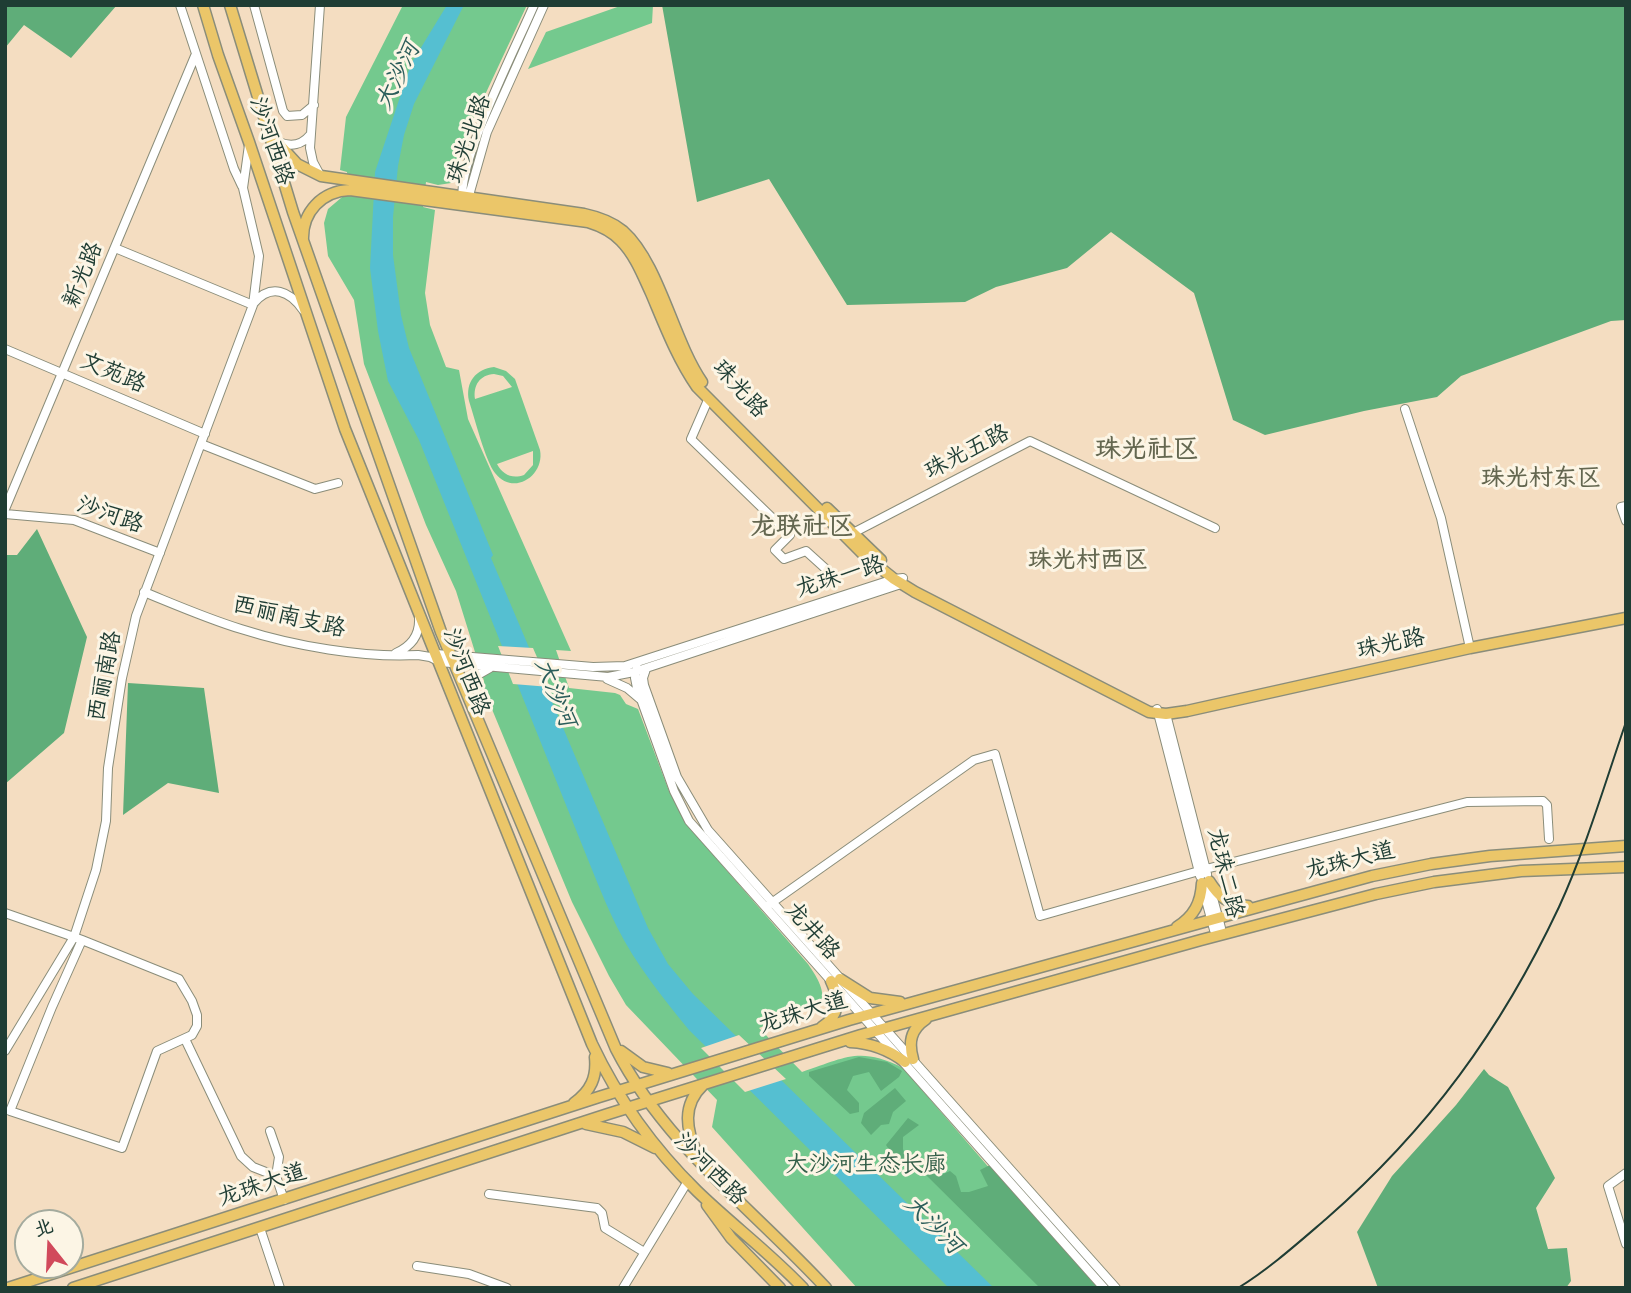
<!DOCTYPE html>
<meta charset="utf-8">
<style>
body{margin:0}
#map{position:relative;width:1631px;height:1293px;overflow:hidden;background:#f4ddc1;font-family:"Playpen Sans","LXGW WenKai TC",sans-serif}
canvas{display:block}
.frame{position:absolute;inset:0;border:7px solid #1f3d34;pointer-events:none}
.north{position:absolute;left:14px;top:1209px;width:70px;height:70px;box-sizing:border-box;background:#fcf5e5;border:2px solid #a4ab9e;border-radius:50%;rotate:342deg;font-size:19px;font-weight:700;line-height:28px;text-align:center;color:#1f3d34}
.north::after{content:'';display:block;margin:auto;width:24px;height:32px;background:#d1495b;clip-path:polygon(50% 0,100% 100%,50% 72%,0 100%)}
</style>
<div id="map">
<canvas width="1631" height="1293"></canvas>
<div class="frame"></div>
<div class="north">北</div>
</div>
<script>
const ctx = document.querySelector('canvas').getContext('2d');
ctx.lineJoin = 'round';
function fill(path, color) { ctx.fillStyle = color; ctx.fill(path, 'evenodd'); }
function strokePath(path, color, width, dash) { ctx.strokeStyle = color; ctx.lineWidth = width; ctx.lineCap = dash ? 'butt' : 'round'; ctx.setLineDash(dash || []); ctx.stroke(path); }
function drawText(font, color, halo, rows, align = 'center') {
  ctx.font = font + ' "Playpen Sans","LXGW WenKai TC",sans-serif'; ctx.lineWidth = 6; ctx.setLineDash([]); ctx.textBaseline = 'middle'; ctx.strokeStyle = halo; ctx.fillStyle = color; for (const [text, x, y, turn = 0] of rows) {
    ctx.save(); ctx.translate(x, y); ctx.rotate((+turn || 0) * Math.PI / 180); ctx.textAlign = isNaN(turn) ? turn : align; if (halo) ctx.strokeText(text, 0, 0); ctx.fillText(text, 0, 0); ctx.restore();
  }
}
fill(new Path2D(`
 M403,5H527L462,144L451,183L438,185L426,182L423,207L435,210L425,293L430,325L446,367L459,370L468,419L571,651L556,650L569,688L615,693L620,695L626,704L638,709L669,791L689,827L808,964C816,976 825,988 822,1004L759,1028L802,1072C845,1058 859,1046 903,1068L1093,1288H857L712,1127L717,1100L626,1005L609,976L572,902L484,690V681L456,591L426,525L364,364L354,300L328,256L324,223L328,209L348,192L347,172L340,170L346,117Z
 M623,5H653L652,23L528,69L546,32Z
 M494,367L506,371L515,379L540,450C545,475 514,497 495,473C485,460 475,419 469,401C465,382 476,369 494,367ZM494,374L503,376L512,387L475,399C473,385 480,375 494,374ZM533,451V465L524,475C512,479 503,475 497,464Z`), '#74c98e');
fill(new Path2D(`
 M5,5H117L71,58L24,25L5,48Z
 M662,5H1626V320L1611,321L1461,376L1437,397L1364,411L1265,435L1233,420L1194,293L1111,232L1067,268L996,287L965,302L847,305L769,179L697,202Z
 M37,529L87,637L64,733L5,784V555H17Z
 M128,683L204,688L219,793L168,783L123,815Z
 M859,1057L887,1062L902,1071L899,1077L881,1091L869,1072L853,1076L847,1090L859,1103V1112L850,1114L809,1076V1072Z
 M1484,1069L1489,1075L1508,1087L1555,1178L1536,1208L1548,1249L1567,1248L1571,1281L1566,1288H1378L1357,1232L1392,1176L1456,1105Z
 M895,1088L906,1101L893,1112L889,1124L881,1125L871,1135L861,1123L864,1113Z
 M908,1118L919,1125L903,1137V1149L905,1156L925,1165L935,1164L941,1175L950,1171L956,1176L961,1192H969L988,1186L980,1170L992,1164L1101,1288H1040L925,1174L890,1151L886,1145Z`), '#5fad79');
fill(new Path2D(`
 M447,5H464L414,104L404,135L398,166L393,217V255L401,315L409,348L493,555L491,558L648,928L668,964L693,994L994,1288H949L689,1030C663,998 636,965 617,927C609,911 602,894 595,877L419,440L388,381L378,331L370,268L375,172L411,64Z`), '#55bfd1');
fill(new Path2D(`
 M498,646L533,648L550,687L513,684Z
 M739,1035L786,1079L745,1092L701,1048Z`), '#f4ddc1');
const minor = new Path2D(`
 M180,5L234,169L242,186
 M254,5L283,111L287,116L302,115L314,105
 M320,5L310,148L313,162L320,175
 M279,142C291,147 302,145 310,135
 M468,199L487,132L544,5
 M463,201C455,166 518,43 534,5
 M115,248L253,305
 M254,303C271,283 290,291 303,310
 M5,349L205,434
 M708,400L691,439L790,535L775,550L784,559L806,551L827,570
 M1405,409L1441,518L1470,648
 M201,444L315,489L338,483
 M1626,506L1621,507L1626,521
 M5,509L195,56
 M5,514L74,520L160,553
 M853,533L1030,441L1215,528
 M144,592C176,605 208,619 241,629C294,646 363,658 418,655L430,657L440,662L608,677L634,672L901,584L903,578L894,579L625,666L593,667L436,654L430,657
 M396,653C412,646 420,635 419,618
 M637,668L635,678L637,688L674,791L689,821L1104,1288
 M646,669L643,678L644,685L677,777L708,830L1116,1288
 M607,679L627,688L640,699
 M468,694L476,676L490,668
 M1157,709L1200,876
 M1166,714L1207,874
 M1206,869L1467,802L1543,801L1547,805L1549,839
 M1210,887L1221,928L1219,935
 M1203,889L1214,930L1219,935
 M770,904L974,760L995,754L1040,916L1199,871
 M5,913L74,937L82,940L179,979L192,1001L197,1015V1026L192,1035L157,1051L122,1148L10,1111L52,1007L82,940
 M185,1039L241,1156L253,1167L276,1176
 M5,1051L74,937L96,870L106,821L108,768L122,678L136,616L253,305L259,256L243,188L249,145
 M270,1131L279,1157L276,1176L284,1200
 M1626,1173L1608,1186L1626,1244
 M489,1194L597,1208L602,1213L605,1228L644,1252
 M260,1228L280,1288
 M417,1266L469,1274L507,1288
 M623,1288L688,1181`);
const major = new Path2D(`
 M203,5L218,55L249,142L345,429L592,1044C618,1099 653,1148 697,1191C731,1224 770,1253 803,1288
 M230,5L293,212L441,632L616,1049C665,1145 754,1210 826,1288
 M275,140L297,164L321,176L584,214C598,217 611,221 623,231C659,263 673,340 702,382
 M303,240C302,212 322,191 350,190L588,222C601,226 612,231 621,241C635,255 643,276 651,293C665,326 677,358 697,387L864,555L894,579L915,592L1149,712L1166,714L1187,711L1470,648L1626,618
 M827,508L881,560
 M1209,881C1219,897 1229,905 1248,906
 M1177,927C1194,916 1201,903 1202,883
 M840,979L870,998L900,1002
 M822,1027C840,1015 840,1000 831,981
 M850,1042C871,1043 888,1049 905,1062
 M621,1051L643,1067L668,1073
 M913,1059C908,1042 911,1029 926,1019
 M574,1103C591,1091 597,1077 595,1057
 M586,1124L623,1132L655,1148
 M697,1154C686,1129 682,1105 703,1085
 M707,1205L731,1238L780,1288
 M8,1288L599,1097L849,1020L1258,907L1372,876L1431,864L1490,856L1626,846
 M73,1288L608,1114L861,1035L1201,940L1376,894L1434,882L1521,871L1626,867`);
strokePath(minor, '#8a8d7a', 10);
strokePath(major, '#8a8d7a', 13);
strokePath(minor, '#fff', 8);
strokePath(major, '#ebc669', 10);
strokePath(new Path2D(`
 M1238,1288C1269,1269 1298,1243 1326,1219C1429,1129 1501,1030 1559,907C1586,848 1605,783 1626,722`), '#1f3d34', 2);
drawText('23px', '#1f3d34', '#fcf5e5', [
 ["珠光北路",469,139,-71],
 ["沙河西路",271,141,71],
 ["新光路",83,275,-68],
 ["文苑路",113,373,23],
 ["珠光路",740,389,48],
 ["珠光五路",967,452,-27],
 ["沙河路",110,515,19],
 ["龙珠一路",840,577,-17],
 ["西丽南支路",289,617,13],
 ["珠光路",1391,644,-12],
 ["沙河西路",466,672,69],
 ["西丽南路",105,676,-79],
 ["龙珠大道",1350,861,-14],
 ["龙珠二路",1225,873,77],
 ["龙井路",812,931,48],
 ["龙珠大道",803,1013,-17],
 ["沙河西路",710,1169,45],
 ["龙珠大道",262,1185,-18]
]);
drawText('23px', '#34604a', '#fcf5e5', [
 ["大沙河生态长廊",866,1165]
]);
drawText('italic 24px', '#2c5e5b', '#fcf5e5', [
 ["大沙河",398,76,-64],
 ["大沙河",555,693,68],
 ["大沙河",933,1225,45]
]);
drawText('bold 24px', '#646750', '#fcf5e5', [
 ["珠光村东区",1541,478],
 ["珠光村西区",1088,560]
]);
drawText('bold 26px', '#646750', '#fcf5e5', [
 ["珠光社区",1147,450],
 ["龙联社区",802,527]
]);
</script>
